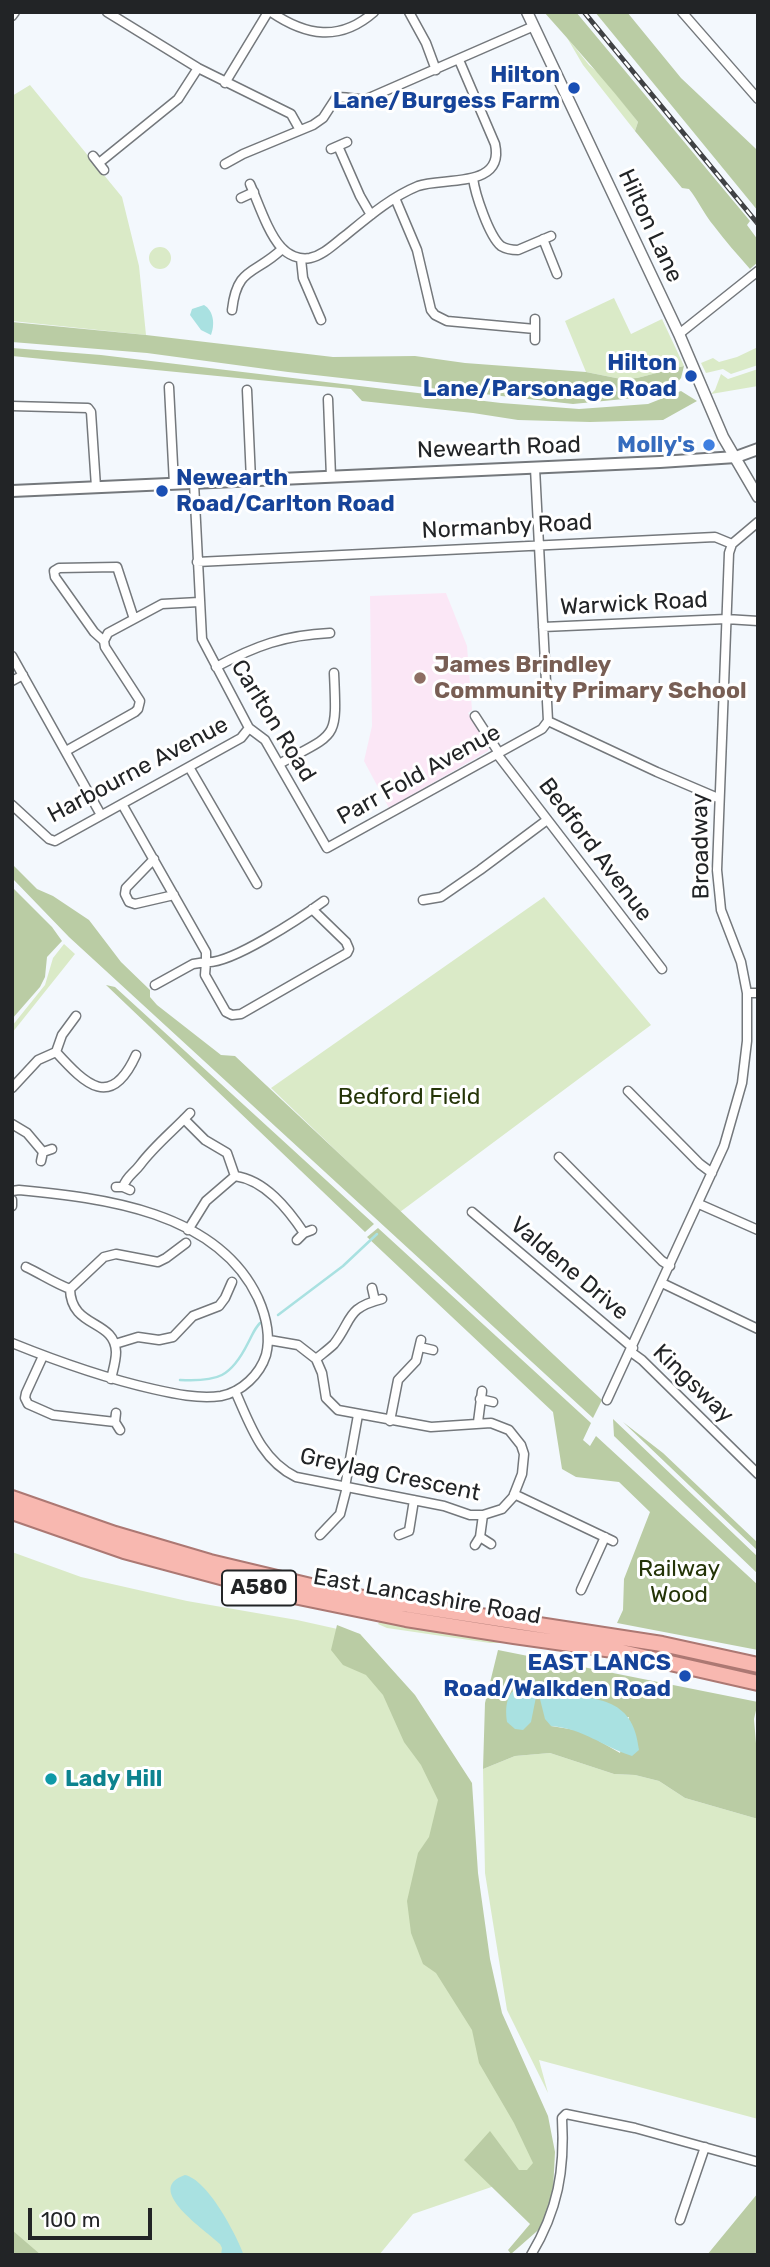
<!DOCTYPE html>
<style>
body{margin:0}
#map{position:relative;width:770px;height:2267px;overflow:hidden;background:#f3f8fd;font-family:Rubik,sans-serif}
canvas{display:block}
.frame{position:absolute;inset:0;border:14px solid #222426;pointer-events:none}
.scale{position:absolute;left:28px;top:2208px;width:124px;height:32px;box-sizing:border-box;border:4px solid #222426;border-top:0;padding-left:9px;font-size:21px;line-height:24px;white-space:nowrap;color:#222426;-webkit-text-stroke:5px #fff;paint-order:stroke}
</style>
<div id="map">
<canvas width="770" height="2267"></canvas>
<div class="frame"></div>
<div class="scale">100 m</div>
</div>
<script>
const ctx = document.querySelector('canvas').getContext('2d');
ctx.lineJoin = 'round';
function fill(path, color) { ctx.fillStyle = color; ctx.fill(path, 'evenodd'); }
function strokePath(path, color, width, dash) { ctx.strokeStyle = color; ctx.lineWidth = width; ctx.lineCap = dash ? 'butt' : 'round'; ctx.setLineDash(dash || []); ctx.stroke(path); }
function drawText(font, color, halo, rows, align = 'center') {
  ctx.font = font + ' Rubik,sans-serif'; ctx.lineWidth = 6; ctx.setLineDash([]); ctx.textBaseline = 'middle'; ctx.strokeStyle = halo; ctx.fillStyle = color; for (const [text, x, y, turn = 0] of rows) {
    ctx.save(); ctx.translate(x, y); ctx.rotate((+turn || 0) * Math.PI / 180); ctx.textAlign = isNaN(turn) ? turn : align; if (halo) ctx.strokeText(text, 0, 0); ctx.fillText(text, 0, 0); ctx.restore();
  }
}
fill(new Path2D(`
 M446,593L467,646L472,710L468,713L489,745L488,751L389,808L364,761L372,726L370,596Z`), '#fbe7f6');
fill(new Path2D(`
 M566,36L589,65L603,77L638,122L635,131L583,65Z
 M30,85L122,197L139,266L146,335L12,321V96Z
 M149 258a11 11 0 1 1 22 0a11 11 0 1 1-22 0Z
 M614,298L631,334L662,319L684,366L637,378L621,379L586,372L565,321Z
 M758,347V365L731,374L723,369L706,373L701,363L713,358L719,362L737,357Z
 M758,369V386L711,394L715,390L721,374L728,379Z
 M544,897L651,1025L400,1212L271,1088Z
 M64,944L75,954L12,1033V1026L45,985L53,958Z
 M12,1552L81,1577L187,1601L297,1620L360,1634L414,1695L470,1922L538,2171L413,2214L379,2255H12Z
 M381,1619L507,1641L508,1643H490L387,1628L378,1624Z
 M550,1753L614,1774L635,1775L659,1781L685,1798L758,1819V2119L539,2060L548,2093L507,2010L485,1873L483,1769L515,1756Z`), '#daeac7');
fill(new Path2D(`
 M544,12H576L750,221L747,225L758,240V262L750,269C738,255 725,241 714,226C704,214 698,200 689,189L682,188L635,131L638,122C608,84 576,48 544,12Z
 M595,12H627L681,78L754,147L758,151V211Z
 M12,322L146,335L333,357L415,356L465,363L586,372L621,379L637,378L684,366L681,378L674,386L634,398L573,404L288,372L147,353L12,342Z
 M12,348L101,355L501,403L579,409L648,404L681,391L697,401L663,420L590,422L518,420L473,413L362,401L351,389L12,356Z
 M12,864L37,889L53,896L89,920L121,962L150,990V997L157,1005L221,1055L235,1056L602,1400L593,1418L69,937L12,878Z
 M12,887L52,927L62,941L47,957L45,977L40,987L12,1019Z
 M106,985L115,987L374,1224L365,1232Z
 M378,1228L591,1423L583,1440L590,1446L596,1436L758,1585V1650L617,1623L623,1610L624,1579L650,1512L619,1482L576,1477L562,1469L553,1412L367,1237Z
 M613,1419L758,1557V1574L614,1436Z
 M623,1422L663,1453L758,1543V1551Z
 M337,1625L360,1634L415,1695L472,1783L478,1873L490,1959L502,2013L548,2116L555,2152L553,2191L544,2225L511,2254L508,2250L530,2224L464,2160L490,2131L519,2170H527L533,2163L514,2123L479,2063L472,2030L436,1973L423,1964L411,1933L407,1901L418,1853L429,1837L438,1800L421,1765L404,1742L383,1695L366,1675L343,1665L331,1650Z
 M498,1650L758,1702L754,1719L758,1768V1819L685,1798L659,1781L635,1775L614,1774L550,1753L515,1756L483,1769L485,1703ZM629,1717L620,1753L582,1731L551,1726Z
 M758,2193V2255H707Z
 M12,2230L41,2255H12Z`), '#bacca4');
fill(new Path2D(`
 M204,305C214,311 215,325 211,335L201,330L190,315L192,309Z
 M521,1685L529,1689L536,1697L531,1722L523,1730L515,1729L507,1722C505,1706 506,1693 521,1685Z
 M550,1692C594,1700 633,1694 639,1750L632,1756C601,1746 585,1729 551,1726L545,1719L540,1699Z
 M185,2175C208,2180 236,2234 244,2255H221L222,2248L220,2244C207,2231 142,2189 185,2175Z`), '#a9e1e1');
strokePath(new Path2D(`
 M278,1315L343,1266L377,1234
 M180,1380C218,1382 231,1377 248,1343C252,1336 254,1329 260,1323`), '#a9e1e1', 2.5);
const minor = new Path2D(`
 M107,12L198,68L291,114L300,130
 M271,12C306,36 340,42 374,12
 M409,12L426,43L436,70
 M682,12L758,99
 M12,16L15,12
 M225,83L268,12
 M338,146L360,196L371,215
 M331,149L347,142
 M93,156L104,170
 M99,163L178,99L198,68
 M225,164L243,154L313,125L323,118L336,98C347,95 357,102 369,98L534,26
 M473,178C475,194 489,236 501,246C506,249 512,250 518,250L551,236
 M250,184C258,202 268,233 281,247C288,255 299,260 310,258C324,255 335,243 346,235C368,217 391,197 418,186C443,177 505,189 495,144L459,60
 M241,198L254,192
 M395,198L417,250L431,310L435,315L447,321L535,329
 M543,239L557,274
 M301,259L303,278L321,320
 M232,310C237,266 255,275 282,249
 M679,334L758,271
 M535,340V319
 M169,387L174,484
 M247,390L251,480
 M328,399L331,477
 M12,406L88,408L91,412L96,487
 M535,468L548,721
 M194,483L202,639L249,728L265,740L327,848L542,729L548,721L657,772L718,798
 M197,562L715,537L732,544
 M543,627L726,619L758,621
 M104,641L108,633L162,604L199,602
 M12,656L101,815
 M216,667C255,646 285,635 330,633
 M12,681L23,675
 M475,716L499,753
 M66,751L135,712L138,709L140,701L105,647L104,641L94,632L55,577L54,571L59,568L117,567L134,619
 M497,754L662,969
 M279,764C338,732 337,741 334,673
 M189,767L257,884
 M122,804L206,952V962L193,964L155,985
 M12,805L49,839L55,841L241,738L249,728
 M154,859L126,888L125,894L129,902L135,904L174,895
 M423,900L441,897L480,870L547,820
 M312,909L346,942L349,949L347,953L241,1014L232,1015L226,1012L205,975L206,962C230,965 302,917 324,901
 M747,993H758
 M56,1052L62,1035L76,1016
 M12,1088L38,1060L56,1052C86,1085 111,1110 136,1055
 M628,1091L700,1164L712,1173
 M184,1119L205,1140L227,1153L235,1176
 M12,1124L27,1133L43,1152
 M559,1157L662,1261L670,1266
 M41,1161L43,1152L52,1149
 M116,1187H123L130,1190
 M123,1187C126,1177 134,1173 140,1165C154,1146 173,1131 190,1113
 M12,1191L19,1190C103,1198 217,1211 258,1298C266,1316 271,1335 266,1355C260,1374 242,1392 221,1396C198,1399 175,1394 153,1389C104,1378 59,1362 12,1343
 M12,1200V1206
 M699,1204L758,1230
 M472,1212L633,1348
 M188,1230L206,1201L235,1176C265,1180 288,1209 304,1233
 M297,1240L304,1233L312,1230
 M26,1267C41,1274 54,1283 70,1289
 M662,1283L758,1329
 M372,1288L375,1301
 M115,1344L138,1337L159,1340L173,1337L193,1316L219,1306L225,1298L232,1282
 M420,1347L433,1350
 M631,1352L642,1360L758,1474
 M43,1356L26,1393L25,1398L28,1404L53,1415L115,1422
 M316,1359C322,1354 329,1349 334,1344C353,1319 346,1308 382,1299
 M111,1379C113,1370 116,1361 116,1352C115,1319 71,1329 70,1289L104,1257L116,1254L158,1262L166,1258L186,1243
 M235,1391C250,1424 261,1460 296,1477L444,1506L470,1515H483L502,1509L513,1497L522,1474L524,1454L521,1445L509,1430L491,1423L431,1427L338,1410L326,1398L322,1373L316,1359L298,1345L269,1340
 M480,1399L493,1402
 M607,1400L724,1146L742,1083L747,1041V993L741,962L721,910L717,870L729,553L732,544L758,522
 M116,1413L115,1422L120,1430
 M390,1421L398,1380L416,1361L421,1340
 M478,1422L482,1391
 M345,1487L358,1415
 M514,1494L613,1541
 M320,1535L340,1514L347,1487
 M399,1535L409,1531L414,1500
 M480,1537L491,1544
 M475,1545L480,1537L483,1515
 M581,1590L605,1537
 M680,2220L705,2147
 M531,2255C558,2210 565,2170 562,2118L566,2114L635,2128L758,2162`);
const tertiary = new Path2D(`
 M527,12L679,334L723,437L758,497`);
const secondary = new Path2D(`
 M12,491L660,462L736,457L758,449`);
const trunk = new Path2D(`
 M12,1498L115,1534L210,1562L357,1597L662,1644L758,1665
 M12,1512L124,1551L284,1594L406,1619L514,1636L613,1650L758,1683`);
strokePath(minor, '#74787c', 11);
strokePath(tertiary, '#74787c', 13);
strokePath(secondary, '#74787c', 14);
strokePath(trunk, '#ac7873', 18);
strokePath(minor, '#fff', 8);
strokePath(tertiary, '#fff', 10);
strokePath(secondary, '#fff', 10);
strokePath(trunk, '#f8b8b0', 14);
const rail = new Path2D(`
 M584,12L758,224`);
strokePath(rail, '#404245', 5);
strokePath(rail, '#fff', 2.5, [8]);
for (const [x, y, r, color] of [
 [574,88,7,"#1a4fb4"],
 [691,376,7,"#1a4fb4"],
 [709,445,7,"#3f7fe0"],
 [162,491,7,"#1a4fb4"],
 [420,678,7,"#8d6e63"],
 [685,1676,7,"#1a4fb4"],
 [51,1779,7,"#0f9aa8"]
]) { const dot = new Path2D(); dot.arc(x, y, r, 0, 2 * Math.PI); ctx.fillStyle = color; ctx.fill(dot); strokePath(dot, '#fff', 2.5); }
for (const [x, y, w] of [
 [259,1588,74]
]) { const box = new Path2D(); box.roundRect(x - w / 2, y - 17.5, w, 35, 5); ctx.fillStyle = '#fff'; ctx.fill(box); strokePath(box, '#222426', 2); }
drawText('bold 21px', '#222426', null, [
 ["A580",259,1588]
]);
drawText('bold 23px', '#164399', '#fff', [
 ["Hilton",560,75],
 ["Lane/Burgess Farm",560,101],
 ["Hilton",677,363],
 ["Lane/Parsonage Road",677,389],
 ["Newearth",176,478,"left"],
 ["Road/Carlton Road",176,504,"left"],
 ["EAST LANCS",671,1663],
 ["Road/Walkden Road",671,1689]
], 'right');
drawText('23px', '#222426', '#fff', [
 ["Hilton Lane",650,226,65],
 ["Newearth Road",499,448,-2],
 ["Normanby Road",507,527,-3],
 ["Warwick Road",634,604,-3],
 ["Carlton Road",273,721,58],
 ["Harbourne Avenue",138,770,-28],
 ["Parr Fold Avenue",419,775,-29],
 ["Broadway",701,846,-91],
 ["Bedford Avenue",595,850,53],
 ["Valdene Drive",569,1269,40],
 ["Kingsway",693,1384,44],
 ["Greylag Crescent",390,1475,12],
 ["East Lancashire Road",427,1597,10]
]);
drawText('bold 23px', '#366cbe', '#fff', [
 ["Molly's",695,445]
], 'right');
drawText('bold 23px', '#785e54', '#fff', [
 ["James Brindley",434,665],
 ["Community Primary School",434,691]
], 'left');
drawText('23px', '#243407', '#fff', [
 ["Bedford Field",409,1097],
 ["Railway",679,1569],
 ["Wood",679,1595]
]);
drawText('bold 23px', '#0d838f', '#fff', [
 ["Lady Hill",65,1779]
], 'left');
</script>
